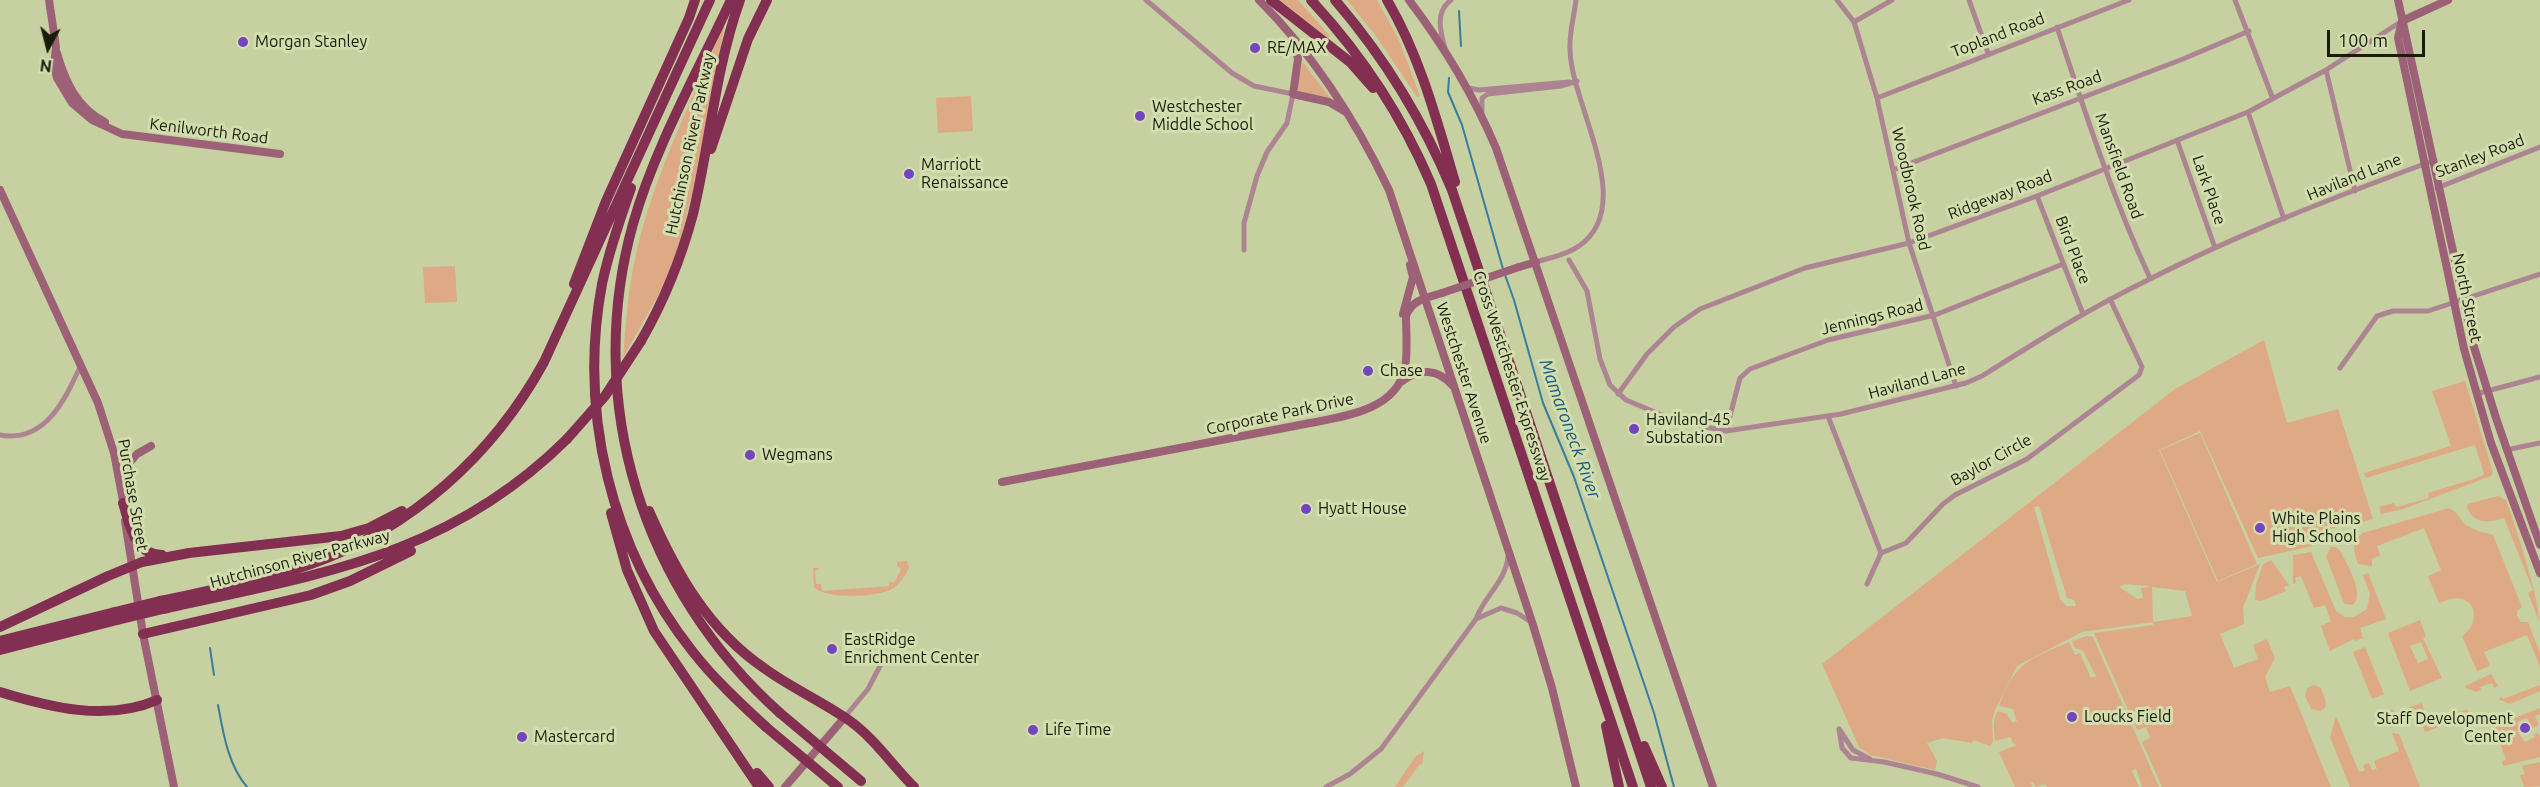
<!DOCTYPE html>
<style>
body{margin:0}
#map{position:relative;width:2540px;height:787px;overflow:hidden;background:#c6d0a0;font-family:Ubuntu,sans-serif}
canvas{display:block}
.north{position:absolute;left:18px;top:18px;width:60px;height:60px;-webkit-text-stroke:4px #d3ddad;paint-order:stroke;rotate:187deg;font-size:16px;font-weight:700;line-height:24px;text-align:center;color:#191c0a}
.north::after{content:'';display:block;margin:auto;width:21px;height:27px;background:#191c0a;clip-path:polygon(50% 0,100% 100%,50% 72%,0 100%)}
.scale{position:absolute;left:2327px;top:30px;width:98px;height:27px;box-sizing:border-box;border:3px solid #191c0a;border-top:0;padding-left:8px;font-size:18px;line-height:21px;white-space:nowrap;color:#191c0a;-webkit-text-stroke:4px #d3ddad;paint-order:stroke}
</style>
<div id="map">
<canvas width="2540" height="787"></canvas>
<div class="north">N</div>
<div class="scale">100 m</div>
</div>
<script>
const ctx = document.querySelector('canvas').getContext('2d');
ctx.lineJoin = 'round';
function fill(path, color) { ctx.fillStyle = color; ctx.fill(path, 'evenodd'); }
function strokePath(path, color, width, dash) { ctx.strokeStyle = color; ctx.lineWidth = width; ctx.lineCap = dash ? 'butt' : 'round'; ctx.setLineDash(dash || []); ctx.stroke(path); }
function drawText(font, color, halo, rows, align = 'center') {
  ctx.font = font + ' Ubuntu,sans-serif'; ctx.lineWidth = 6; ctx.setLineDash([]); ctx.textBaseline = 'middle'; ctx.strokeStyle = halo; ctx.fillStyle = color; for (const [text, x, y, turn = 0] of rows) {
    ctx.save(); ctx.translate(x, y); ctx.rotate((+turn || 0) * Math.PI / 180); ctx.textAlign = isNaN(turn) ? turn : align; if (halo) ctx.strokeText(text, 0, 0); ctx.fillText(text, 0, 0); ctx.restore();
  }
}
fill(new Path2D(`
 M1280,0H1298L1330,36L1328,38Z
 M1347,0H1377L1399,40L1420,96L1417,97L1376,36Z
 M725,23L697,175L680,241L665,283L623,358C626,323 628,288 636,254C654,174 693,98 725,23Z
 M1303,62L1330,98L1300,92L1296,88Z
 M971,96L973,131L938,133L936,98Z
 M455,266L457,302L425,303L423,267Z
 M2264,340L2287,423L2338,409L2373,519L2353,525L2351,522L2314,535L2312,546L2258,558L2200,431L2159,450L2217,582L2260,564L2243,608L2244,624L2220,634L2234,668L2258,659L2253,645L2267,639L2275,658L2265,677L2270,692L2290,686L2331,787H2162L2142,742L2150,738L2146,727L2137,730L2094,633L2153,625V622L2082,632L2017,666L1996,708L1992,720L1993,742L1990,746L1973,740L1972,743L1943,738L1927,743L1937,761L1935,770L1870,755L1859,747L1822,664L2175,389ZM2039,506L2067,598L2074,600L2076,606H2066L2060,599L2034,507ZM2125,584L2148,586V587L2141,588L2143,598L2137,599L2119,587ZM2152,587L2185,591L2192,616L2153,622Z
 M2465,381L2493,472L2491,476L2403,509L2381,514L2379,507L2394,503L2396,507L2429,498L2428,493L2477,478L2484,474L2475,445L2366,478L2364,473L2451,446L2432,391Z
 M2200,433L2257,564L2218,581L2160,450Z
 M2498,496L2506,500C2515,524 2540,601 2539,621L2528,593L2533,590L2504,518C2489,523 2475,525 2467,508L2468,504Z
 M2449,508C2457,511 2460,520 2466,525C2475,531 2484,532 2493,535L2522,607L2517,611V616L2521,622H2528L2540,653V667L2527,635L2484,652L2490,666L2477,671L2462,636C2478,626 2480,600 2457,598C2451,598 2445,601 2439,603L2428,576L2441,570L2424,528L2377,546L2380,555L2372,559V566L2358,564C2354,550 2350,542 2363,533Z
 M2331,547H2336L2341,552C2347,565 2365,594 2353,605L2345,604L2343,601L2326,556Z
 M2311,552L2336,611L2345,617H2354L2367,609L2370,594L2363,575L2368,573L2386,619L2360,628L2363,638L2355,641L2354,639L2330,651L2321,626L2331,621L2325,605L2314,608L2301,576L2295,578L2296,583L2293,584V555Z
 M2271,560L2289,585L2284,587L2286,591L2261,601L2255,600L2256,585L2263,564Z
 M907,561L909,568C905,576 900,584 892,589C878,597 825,600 814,587L813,568H820L815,571L816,584H821L822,591L889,586V581L894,583L901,569L897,566V562Z
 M2420,620L2426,637L2423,638L2442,678L2410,691L2388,633ZM2421,642L2428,659L2418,663L2410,646Z
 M2087,636L2093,637L2159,787H2142L2136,768L2132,771L2139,787H2047L2045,784L2036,787L2033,782L2031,783L2032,787H2015L1999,752L2017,745L2013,743L2010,737L1995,741C1994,731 1992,719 1998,711L2007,714L2012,723L2017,721L2013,709L1999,706C2015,662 2028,660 2069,642L2075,655L2080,653L2091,678L2095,676L2097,678L2083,651L2075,648L2072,641Z
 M2365,647L2384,694L2372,699L2353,652Z
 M2491,674L2498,686L2494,688L2492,683L2480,687L2481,690L2476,692L2466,688L2465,686Z
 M2314,685L2321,688L2326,702L2325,708L2320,711L2311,709L2305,696L2307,688Z
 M2540,685V691L2510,704L2498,699L2502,697L2503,699Z
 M2422,703L2424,710L2422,716L2390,728L2384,713L2393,709L2395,713Z
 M2540,708V714L2535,716L2539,725L2532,728L2527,718L2517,722L2520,729L2517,731L2525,742L2535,737L2534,734L2538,733L2540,737V757L2503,766L2502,762L2506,759L2491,722H2486L2496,717L2499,724Z
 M2467,709L2470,716L2425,732L2423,726Z
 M2336,716L2359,772L2365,770L2363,765L2369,763L2372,770L2377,769L2374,761L2399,751L2392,733L2399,734L2420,787H2350L2330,737Z
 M1424,751L1422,765L1420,764L1403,787H1395L1415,757Z
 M2540,762V786L2524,787L2520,775L2525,774L2522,766Z`), '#deaa85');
strokePath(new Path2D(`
 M1459,11L1461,46
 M1449,78L1448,92L1462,125L1503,269
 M1505,275L1514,300L1543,403L1574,477L1654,713L1674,787
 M210,648L214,675
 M218,705C223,732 228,765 247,787`), '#387d9d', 2);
strokePath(new Path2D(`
 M1146,0L1232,73L1254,86L1293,94L1287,123L1267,152L1257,176L1244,223V250
 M1837,0L1854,22L1877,98L1909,243L1956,386
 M1969,0L1988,53
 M2235,0L2273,99
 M1854,22L1892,0
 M2057,27C2085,112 2112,197 2150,278
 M1445,48C1440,31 1435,12 1451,0
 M2326,70L2355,191
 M1468,88L1479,90L1569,82
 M1877,98L2129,0
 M2248,112L2284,219
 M1482,114V98L1488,94L1561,86L1577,81
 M2177,140L2215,248
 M1893,170L2183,59L2249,31
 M2437,188L2540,147
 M2037,196L2083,314
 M1569,260L1587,291L1600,359L1610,385L1626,400L1676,421L1726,431L1841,414L1966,383L1982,376C2036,342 2090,308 2148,280C2240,233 2338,196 2435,160
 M1536,262C1549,258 1567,255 1579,246C1638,205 1571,105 1570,50C1569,34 1574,16 1576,0
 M2340,368L2377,316L2393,311H2428L2540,274
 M1618,394L1647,354L1674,327L1700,309L1805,268L1909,243L2037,196L2248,112L2326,70L2402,21
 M2476,394L2540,377
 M1828,416L1881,553
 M1726,431L1740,378L1750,369L1828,340L1935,315L2063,264
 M0,435C46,443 65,399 81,365
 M2506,450L2540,443
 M1881,553L1906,543L1943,504L1955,495L2027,459L2139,375L2142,367L2110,299
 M1867,584L1881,553
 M1476,619L1501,608L1517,613L1531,622
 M844,718L868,689L880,666
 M1839,729L1842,748L1851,758L1884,762L1937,774L1978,787
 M1839,729L1853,750L1870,759
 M1326,787L1350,774L1381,749L1476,619C1484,596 1506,582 1508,556`), '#ad8491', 5);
strokePath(new Path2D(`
 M49,0L56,47L54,66L57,78L72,103L92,120L122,134L280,154
 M1259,0C1314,55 1355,119 1389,190L1533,625L1552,688L1576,787
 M1409,0C1444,46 1473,94 1496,148L1713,787
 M2398,0L2474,347L2496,418L2540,545
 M2402,21L2398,38L2464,349L2491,443L2540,573
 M2402,21L2448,0
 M1294,40L1298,59L1293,94L1329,102L1346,112
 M57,53C65,81 77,108 105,122
 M0,190L98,403L114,453L124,506
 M1519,267L1536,262
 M1403,314L1413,277L1410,265
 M1401,382C1418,368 1438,368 1453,386
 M119,475L137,454L151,446
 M1002,482L1305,424C1340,417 1396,412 1405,368C1408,351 1406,333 1406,316C1412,299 1427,298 1442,293
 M125,521L143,634L174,787
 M785,787L844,718`), '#9c6176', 8);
strokePath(new Path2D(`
 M731,0C698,71 654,149 633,224C583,402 643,591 780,713
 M1271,0L1350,62L1373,88
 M1311,0C1361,54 1402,116 1431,184L1633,787
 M1335,0C1384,57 1423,120 1452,190L1651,787
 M1387,0C1420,56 1437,121 1455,182
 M711,149L748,39L767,0
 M631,188C620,219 609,251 602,284C578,413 611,549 693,652C715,680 740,703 766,727
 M574,284L606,201L689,18L695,0
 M641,341C664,301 681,259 693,214C710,143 715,70 740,0
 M123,503C130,525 134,555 162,555
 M649,511C676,572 708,630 764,668C791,688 822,701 850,721C874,738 893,766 914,787
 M611,513L627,570L654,631L759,787
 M160,601C211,590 263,581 311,564C412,528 493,455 544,362L710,0
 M163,609C319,574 448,557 567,439
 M0,627L108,576L142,562L189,553L341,536L369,528L402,511
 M143,634L311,595L350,581L411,551
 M0,641L115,612
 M0,650L117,620
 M0,692C49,707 107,722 157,700
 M1606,726L1619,787
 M1644,746L1662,787
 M757,773L769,787`), '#822f52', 10);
strokePath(new Path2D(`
 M1442,293L1519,267`), '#9c6176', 8);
strokePath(new Path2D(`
 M567,439L605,396L641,341
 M115,612L160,601
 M117,620L163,609
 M780,713L861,781
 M766,727L838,787`), '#822f52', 10);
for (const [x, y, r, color] of [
 [243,42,6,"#7446be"],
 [1255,48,6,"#7446be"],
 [1140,116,6,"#7446be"],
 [909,174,6,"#7446be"],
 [1368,371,6,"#7446be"],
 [1634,429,6,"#7446be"],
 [750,455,6,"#7446be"],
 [1306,509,6,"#7446be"],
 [2260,528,6,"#7446be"],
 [832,649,6,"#7446be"],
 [2072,717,6,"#7446be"],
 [2525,728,6,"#7446be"],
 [1033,730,6,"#7446be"],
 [522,737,6,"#7446be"]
]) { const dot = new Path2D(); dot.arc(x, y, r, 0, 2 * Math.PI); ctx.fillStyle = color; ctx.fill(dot); strokePath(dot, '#d3ddad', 2); }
drawText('16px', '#191c0a', '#d3ddad', [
 ["Topland Road",1998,35,-21],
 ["Kass Road",2067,88,-20],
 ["Kenilworth Road",209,131,7],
 ["Hutchinson River Parkway",690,144,-78],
 ["Stanley Road",2480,156,-21],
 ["Mansfield Road",2119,166,70],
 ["Haviland Lane",2354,177,-22],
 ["Woodbrook Road",1911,189,77],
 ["Lark Place",2209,190,71],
 ["Ridgeway Road",2000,195,-21],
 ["Bird Place",2073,250,69],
 ["North Street",2467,298,78],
 ["Jennings Road",1872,317,-14],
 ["Westchester Avenue",1464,373,72],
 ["Cross Westchester Expressway",1512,376,72],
 ["Haviland Lane",1917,381,-15],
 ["Corporate Park Drive",1280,414,-12],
 ["Baylor Circle",1991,460,-29],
 ["Purchase Street",133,495,80],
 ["Hutchinson River Parkway",300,559,-15]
]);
drawText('16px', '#191c0a', '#d3ddad', [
 ["Morgan Stanley",255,42],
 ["RE/MAX",1267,48],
 ["Westchester",1152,107],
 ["Middle School",1152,125],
 ["Marriott",921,165],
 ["Renaissance",921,183],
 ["Chase",1380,371],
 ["Haviland-45",1646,420],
 ["Substation",1646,438],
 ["Wegmans",762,455],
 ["Hyatt House",1318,509],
 ["White Plains",2272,519],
 ["High School",2272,537],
 ["EastRidge",844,640],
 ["Enrichment Center",844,658],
 ["Loucks Field",2084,717],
 ["Staff Development",2513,719,"right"],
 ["Center",2513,737,"right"],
 ["Life Time",1045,730],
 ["Mastercard",534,737]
], 'left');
drawText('italic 18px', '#135b80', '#d3ddad', [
 ["Mamaroneck River",1570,429,70]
]);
</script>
